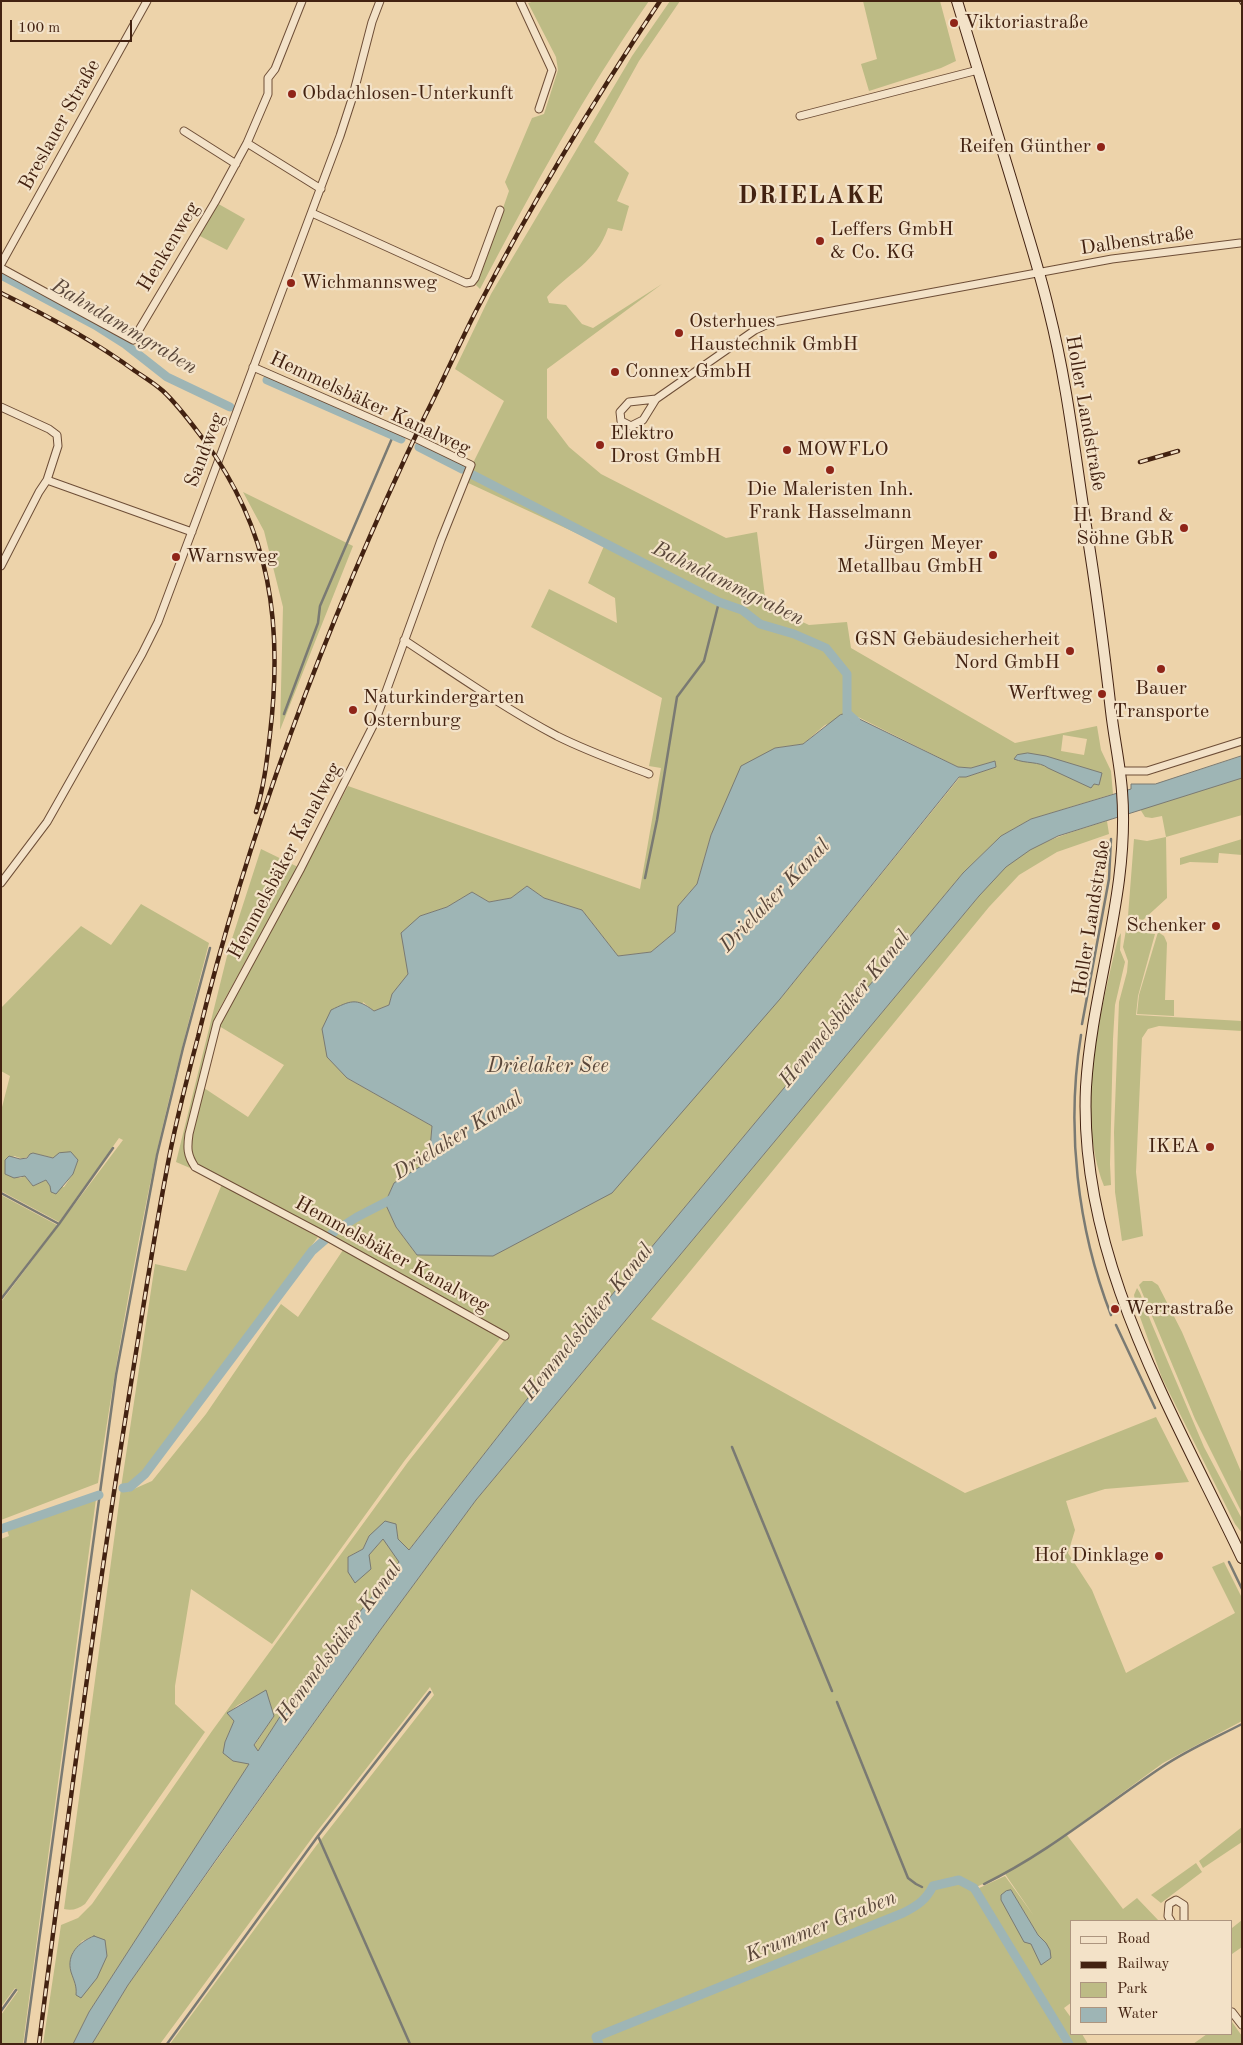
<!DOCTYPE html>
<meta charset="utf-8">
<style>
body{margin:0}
#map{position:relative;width:1243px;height:2045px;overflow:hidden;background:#edd3aa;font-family:"Old Standard TT",serif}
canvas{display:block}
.frame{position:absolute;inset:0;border:2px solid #432211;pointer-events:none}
.legend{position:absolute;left:1070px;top:1920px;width:162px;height:115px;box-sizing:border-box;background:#f3e2c8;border:1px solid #ad957f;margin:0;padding:6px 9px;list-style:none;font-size:15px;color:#432211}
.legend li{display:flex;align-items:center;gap:10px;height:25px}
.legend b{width:25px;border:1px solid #ad957f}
.scale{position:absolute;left:10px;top:20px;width:122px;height:22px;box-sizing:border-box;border:2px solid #432211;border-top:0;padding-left:6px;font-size:15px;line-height:18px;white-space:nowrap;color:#432211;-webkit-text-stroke:4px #f3e2c8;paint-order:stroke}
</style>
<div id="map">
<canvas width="1243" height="2045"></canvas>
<div class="frame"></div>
<ul class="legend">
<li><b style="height:6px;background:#f3e2c8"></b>Road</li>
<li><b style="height:6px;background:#432211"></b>Railway</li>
<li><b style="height:14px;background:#bdbb85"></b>Park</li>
<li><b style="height:14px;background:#9eb5b5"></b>Water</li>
</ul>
<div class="scale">100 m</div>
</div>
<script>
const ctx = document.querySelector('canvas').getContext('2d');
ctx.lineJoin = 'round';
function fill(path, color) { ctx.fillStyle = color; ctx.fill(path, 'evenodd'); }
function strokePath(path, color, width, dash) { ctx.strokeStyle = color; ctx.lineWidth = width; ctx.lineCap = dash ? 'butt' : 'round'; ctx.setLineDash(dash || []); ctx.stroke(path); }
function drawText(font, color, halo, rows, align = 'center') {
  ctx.font = font + ' "Old Standard TT",serif'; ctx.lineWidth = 4.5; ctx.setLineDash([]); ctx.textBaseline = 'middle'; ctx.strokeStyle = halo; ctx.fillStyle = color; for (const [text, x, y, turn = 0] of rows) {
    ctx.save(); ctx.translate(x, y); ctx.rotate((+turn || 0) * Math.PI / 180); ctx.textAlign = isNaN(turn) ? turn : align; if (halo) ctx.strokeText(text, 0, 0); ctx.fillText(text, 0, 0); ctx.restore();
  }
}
fill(new Path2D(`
 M535,1H649C585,92 532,190 480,289L476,285L509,191L505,182L532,118L544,114L558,70L556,57L528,3Z
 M670,1H680L639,61L594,142L629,173L617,201L629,206L622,231L608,228C596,263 570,271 547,297L549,303L566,305L582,324L593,328L662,284L547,369V418L569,447L601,474L726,538L757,532L766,605L809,625L847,622L851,648L1015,743L1097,726L1101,750L1111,771L1113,794L1031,819L1001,836L963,873L615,1291L586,1327L579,1338L542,1380L408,1551L398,1539L396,1525L369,1536L363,1549L348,1557L368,1555L384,1538L400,1562L290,1701L258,1751L254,1746L274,1716L266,1691L238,1705L228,1713L234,1721L225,1742L233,1761L250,1763L89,2012L73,2044H43L61,1925L78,1918L92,1904L212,1731L408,1462L506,1338L510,1336L201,1167C198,1164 194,1162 193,1158C186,1142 200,1105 204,1088L248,1117L284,1065L219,1026L271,932L348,786L640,889L661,768L649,766L662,698L531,627L549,589L617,623L615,598L588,583L604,546L464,481L504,401L455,369L491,294L632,56ZM858,717L958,767L971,768L995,761L996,767L966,777H960L780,999L417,1255L396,1227L385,1203L394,1183L430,1161L432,1126L347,1078L363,1002L374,1011L389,1005L392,994L409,974L420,916L447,907L472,892L489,902L511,898L527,886L544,898L582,910L618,956L651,952L675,932L678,906L697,884L711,835L775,748L803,744L825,725ZM1063,735L1087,739L1084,755L1061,751ZM1045,756L1101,773L1099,785L1048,768L1042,763L1015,759ZM94,1936L76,1995L77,1986L72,1953L82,1941Z
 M863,1H940L956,61L941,68L869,91L861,64L877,59Z
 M215,202L245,219L227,250L196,234Z
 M243,492L353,546L280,730L283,607L264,531Z
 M1242,778V815L1166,837L1167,898L1143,920L1128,916L1134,839L1147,841L1166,837L1162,816L1152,818L1145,817L1140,809Z
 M1107,821L1109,834L1057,852L1019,875L989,907L651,1319L965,1493L1156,1417L1189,1482L1105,1489L1066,1501L1075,1530L1068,1553L1092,1590L1126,1673L1235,1613L1212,1567L1224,1562L1242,1598V1721L1163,1763L1066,1834L1123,1909L1137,1898L1159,1921H1072V2002L1064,2008L1072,2019V2034H1082L1088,2044H1071L977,1889L1005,1876L1034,1916L1005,1874L974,1888L1064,2044H602L600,2038L759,1974L757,1970L593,2035L596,2044H170L316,1846L434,1695L430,1687L315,1834L160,2044H92L128,1985L381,1629L476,1500L979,896C987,886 996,876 1005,867C1034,842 1072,832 1107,821ZM1011,1890L1038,1935L1050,1950L1041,1965Z
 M1242,839V855L1219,853L1218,863L1190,862L1180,865V858Z
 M261,849L298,867L217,1013L184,1148L190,1168L176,1162L229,948Z
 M141,904L209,943C191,1013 172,1084 156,1155C133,1264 114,1373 98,1483L1,1520V1302L123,1140L119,1138L59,1222L1,1191V1111L10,1076L1,1071V1008L81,926L111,945ZM33,1153L54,1158L78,1160L73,1174L64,1187L50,1186L46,1180L33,1186L25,1176L20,1178L5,1174V1160L15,1156C22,1160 27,1158 33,1153Z
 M1126,930L1155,934L1138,996L1136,1015L1242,1021V1031L1159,1026L1148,1029L1142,1038L1136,1172L1143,1236L1122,1241L1115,1192L1114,1132L1119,1002L1127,972L1128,961L1123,947Z
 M1158,932L1164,936L1167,943L1165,1000H1174V1016L1137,1014L1139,995Z
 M1121,933L1120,950L1125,962L1115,1005L1113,1039L1110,1164L1111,1185L1104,1186C1075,1110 1100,1014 1118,938Z
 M222,1184L318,1237L141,1477L128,1486L127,1492L152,1481L206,1414L281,1304L298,1317L343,1250L502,1336L405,1460L272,1644L191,1589L175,1686V1704L205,1732L85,1904C78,1909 72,1911 64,1909L122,1481L155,1264L186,1271Z
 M1,1195L57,1225L1,1297Z
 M1143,1281H1152L1158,1285L1182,1332L1242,1474V1513L1195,1419L1139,1285Z
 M1137,1288L1140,1293L1151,1322L1204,1447L1242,1519V1533L1235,1524L1162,1378L1136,1306L1134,1295Z
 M96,1499L23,2044H1V2015L18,1991L15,1988L1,2007V1539L9,1536L7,1530Z
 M1242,1827V1842L1203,1868L1199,1861Z
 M1196,1863L1202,1872L1161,1903L1151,1895Z
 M1242,1920V1947L1232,1954V1928Z
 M1232,2022L1242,2036V2044H1193L1207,2034H1232Z`), '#bdbb85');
const water = new Path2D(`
 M847,713L958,767L971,768L995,761L996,767L966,777H959L780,999L612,1193L493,1256L417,1255L396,1227L385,1203L394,1183L429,1161L432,1126L347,1078L327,1057L322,1029L331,1010C350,1001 356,997 374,1011L389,1005L392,994L408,974L401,933L420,916L447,907L472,892L489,902L511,898L527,886L544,898L582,910L618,956L651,952L675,932L678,906L697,884L711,835L741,766L775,748L803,744L840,715Z
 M1028,753L1046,756L1102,773L1099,785L1094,784L1091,788L1048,768C1039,761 1026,764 1014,759L1017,755Z
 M1242,756V778L1058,836L1030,850L1006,867L979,896L476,1500L381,1629L216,1860L128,1985L92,2044H73L89,2012L249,1764L233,1761L223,1753L225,1742L234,1721L227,1713L266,1690L274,1716L254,1745L258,1751L290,1701L399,1562L383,1539L369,1555L371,1569L355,1583L348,1572V1557L363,1549L369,1536L385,1521L396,1524L398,1539L409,1550L542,1380L579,1338L586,1327L615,1291L963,873L1001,836L1031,819L1131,789V784H1155Z
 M71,1152L78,1160L73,1174L56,1194L51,1192L50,1186L46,1180L33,1186L25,1176L14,1178L5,1174V1160L9,1156L20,1159L27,1158L30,1154L33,1153L53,1158L59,1153Z
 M1011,1890L1038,1935L1046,1943L1050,1950L1051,1958L1041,1965L1031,1944L1024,1942L1001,1900V1895L1006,1891Z
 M94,1936L105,1940L107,1956L97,1978L81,1998L76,1995C77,1986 74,1981 71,1972C66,1954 79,1942 94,1936Z`);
fill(water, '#9eb5b5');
strokePath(water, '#7a7a73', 1);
strokePath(new Path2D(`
 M284,714L318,623L320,606L393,436
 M645,878L657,820L677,697L704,661L719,602
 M1082,1024L1109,879L1111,839
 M1081,1035C1066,1127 1077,1228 1111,1315
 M1,1193L59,1224
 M1,1299L59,1224L113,1148
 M1116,1325L1155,1408
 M732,1447L832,1691
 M1229,1562L1242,1589
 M837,1702L908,1878L916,1884L922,1887
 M318,1836L410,2044
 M984,1884C1048,1853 1102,1807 1162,1767C1187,1750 1215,1738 1242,1724
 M1,2011L16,1990
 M25,2044L116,1375L157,1155L183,1048L210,948
 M167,2044L318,1836L430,1692`), '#7a7a73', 2.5);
strokePath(new Path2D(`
 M1,275L95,325L125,344L167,377L230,407
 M267,380L401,439
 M419,447L462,469
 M471,474L719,602L742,610L760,624L794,634L826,648L847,674V713L856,721
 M123,1488L130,1487L145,1474L312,1251L335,1231L357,1217L394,1198
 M1,1529L99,1495
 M599,2044L596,2037L903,1913C917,1906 926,1900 933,1886L959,1880L974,1888L1069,2044`), '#9eb5b5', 9);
const minor = new Path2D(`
 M520,1L552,70L539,109
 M800,116L978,70
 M184,131L236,164
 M247,143L268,94V78L275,69L302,1
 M312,213L466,283L472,282L475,278L500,210
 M1,264L147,1
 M1,268L133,340L215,202L247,143L321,189
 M253,367L411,436L471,465L441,540L375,722L301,868L217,1023L189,1134C187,1148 187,1155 195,1167L320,1233L505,1336
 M656,399L629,402L620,412L621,421L631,426L643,420L656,399L755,330L773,322L1112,259L1240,243
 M1,407L49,429L57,435L58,446L47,480
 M1,566L39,492L47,480L192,532
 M404,640C454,673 504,708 557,736C587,751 618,762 649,774
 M1120,771H1147L1242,741
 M1,883L47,822L142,654L158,622L340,136L352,99L372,22L380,1
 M1171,1921L1168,1916L1169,1904L1176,1900L1184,1905V1921
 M1232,2012L1242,2025`);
const secondary = new Path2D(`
 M957,1C977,66 996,130 1016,195C1027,233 1040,272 1049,311C1067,382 1075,455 1086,526C1096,588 1104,649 1111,711C1114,738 1120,764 1122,791C1130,892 1092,987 1086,1087C1078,1257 1172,1410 1242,1558`);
strokePath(minor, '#6e4e37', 9);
strokePath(secondary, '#432211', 12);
strokePath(minor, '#f3e2c8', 7);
strokePath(secondary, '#f3e2c8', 10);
const rail = new Path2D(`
 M1241,1L1242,3
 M1,293C48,316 93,340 135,371C144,377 154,383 163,391C178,405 191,423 204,440C271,531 283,624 270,734C267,760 264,787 256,812
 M1140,462L1178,451
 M39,2044C67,1821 96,1599 132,1377C143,1310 153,1242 166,1174C174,1128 186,1082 198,1037C250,823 330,615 425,416C443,381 459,344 477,309C532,203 594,100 660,1`);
strokePath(rail, '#432211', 4.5);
strokePath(rail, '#f3e2c8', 2.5, [8]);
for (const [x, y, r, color] of [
 [954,23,5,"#8f2418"],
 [292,94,5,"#8f2418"],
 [1101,147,5,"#8f2418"],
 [820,241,5,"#8f2418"],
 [291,283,5,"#8f2418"],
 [679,333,5,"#8f2418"],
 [615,372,5,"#8f2418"],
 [600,445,5,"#8f2418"],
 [787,450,5,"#8f2418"],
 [830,470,5,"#8f2418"],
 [1184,528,5,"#8f2418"],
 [993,555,5,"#8f2418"],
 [176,557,5,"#8f2418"],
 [1070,651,5,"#8f2418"],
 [1161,669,5,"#8f2418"],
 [1102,694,5,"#8f2418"],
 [353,710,5,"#8f2418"],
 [1216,926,5,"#8f2418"],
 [1210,1147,5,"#8f2418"],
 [1115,1309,5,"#8f2418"],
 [1159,1556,5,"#8f2418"]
]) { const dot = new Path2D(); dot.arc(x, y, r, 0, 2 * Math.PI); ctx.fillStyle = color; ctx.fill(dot); strokePath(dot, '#f3e2c8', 2); }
drawText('20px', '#432211', '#f3e2c8', [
 ["Viktoriastraße",964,23],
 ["Obdachlosen-Unterkunft",302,94],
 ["Reifen Günther",1091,147,"right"],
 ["Leffers GmbH",830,230],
 ["& Co. KG",830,253],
 ["Wichmannsweg",301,283],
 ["Osterhues",689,322],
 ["Haustechnik GmbH",689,345],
 ["Connex GmbH",625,372],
 ["Elektro",610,434],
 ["Drost GmbH",610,457],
 ["MOWFLO",797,450],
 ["Die Maleristen Inh.",830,490,"center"],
 ["Frank Hasselmann",830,513,"center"],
 ["H. Brand &",1174,516,"right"],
 ["Söhne GbR",1174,539,"right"],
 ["Jürgen Meyer",983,544,"right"],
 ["Metallbau GmbH",983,567,"right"],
 ["Warnsweg",186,557],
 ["GSN Gebäudesicherheit",1060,640,"right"],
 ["Nord GmbH",1060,663,"right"],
 ["Bauer",1161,689,"center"],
 ["Transporte",1161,712,"center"],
 ["Werftweg",1092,694,"right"],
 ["Naturkindergarten",363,698],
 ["Osternburg",363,721],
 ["Schenker",1206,926,"right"],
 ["IKEA",1200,1147,"right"],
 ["Werrastraße",1125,1309],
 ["Hof Dinklage",1149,1556,"right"]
], 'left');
drawText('20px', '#432211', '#f3e2c8', [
 ["Breslauer Straße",60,125,-61],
 ["Dalbenstraße",1137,241,-8],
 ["Henkenweg",169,247,-59],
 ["Hemmelsbäker Kanalweg",370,404,25],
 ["Holler Landstraße",1085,413,80],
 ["Sandweg",205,450,-69],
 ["Hemmelsbäker Kanalweg",285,861,-62],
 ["Holler Landstraße",1092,918,-81],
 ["Hemmelsbäker Kanalweg",392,1255,29]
]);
drawText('italic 21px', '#5a473a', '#f3e2c8', [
 ["Bahndammgraben",124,327,31],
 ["Bahndammgraben",728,584,26],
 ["Drielaker Kanal",775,896,-46],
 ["Hemmelsbäker Kanal",845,1009,-51],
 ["Drielaker See",548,1066],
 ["Drielaker Kanal",458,1136,-32],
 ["Hemmelsbäker Kanal",588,1322,-51],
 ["Hemmelsbäker Kanal",339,1642,-53],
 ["Krummer Graben",821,1927,-22]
]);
ctx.letterSpacing = '1px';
drawText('bold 25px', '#432211', '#f3e2c8', [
 ["DRIELAKE",811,196]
]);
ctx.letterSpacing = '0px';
</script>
